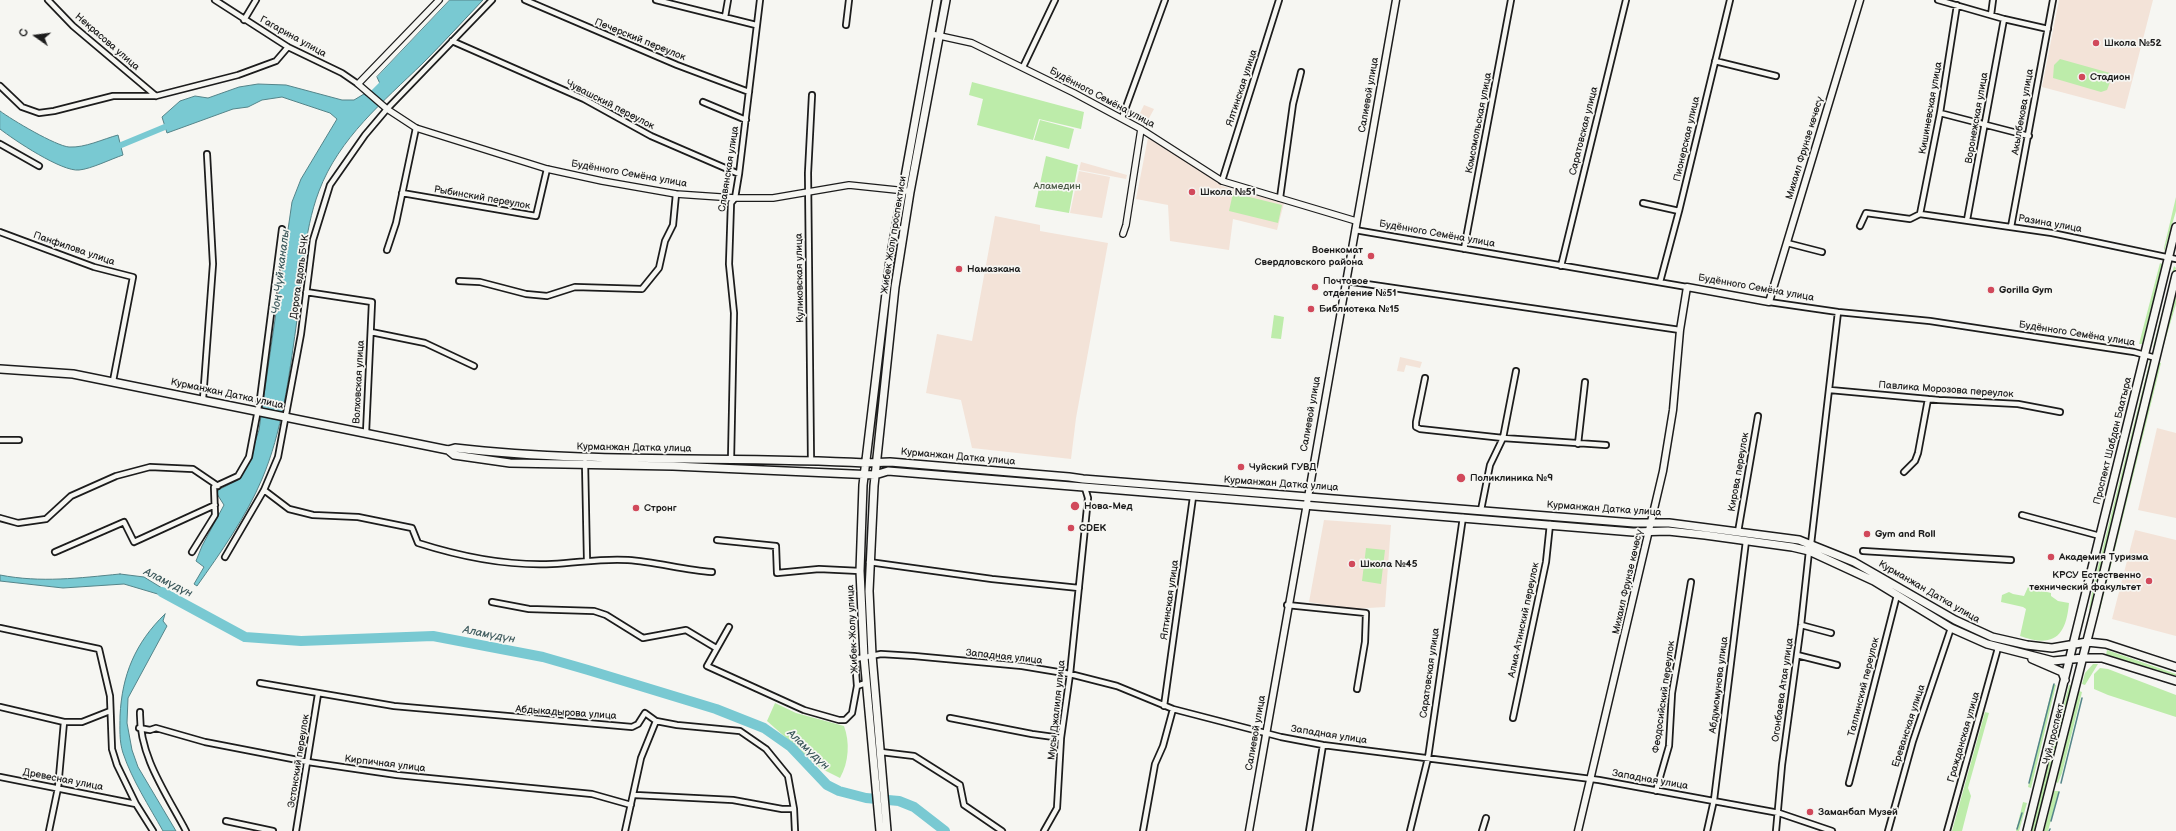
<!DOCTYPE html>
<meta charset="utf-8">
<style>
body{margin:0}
#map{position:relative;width:2176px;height:831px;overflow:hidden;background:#f6f6f2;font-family:"Balsamiq Sans",sans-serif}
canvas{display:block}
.north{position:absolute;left:16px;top:16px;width:40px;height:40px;-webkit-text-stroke:3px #f6f6f2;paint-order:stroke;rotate:284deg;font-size:11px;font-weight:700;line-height:16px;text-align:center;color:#1c1c1c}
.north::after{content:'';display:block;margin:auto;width:14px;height:18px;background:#1c1c1c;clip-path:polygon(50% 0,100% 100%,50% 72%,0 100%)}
</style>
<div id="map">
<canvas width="2176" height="831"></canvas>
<div class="north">С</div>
</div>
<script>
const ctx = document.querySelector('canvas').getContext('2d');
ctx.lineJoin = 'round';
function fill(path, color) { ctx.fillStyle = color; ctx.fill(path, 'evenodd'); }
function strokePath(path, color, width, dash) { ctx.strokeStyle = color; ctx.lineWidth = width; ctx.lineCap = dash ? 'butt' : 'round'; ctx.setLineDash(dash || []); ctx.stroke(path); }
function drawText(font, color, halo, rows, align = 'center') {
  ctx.font = font + ' "Balsamiq Sans",sans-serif'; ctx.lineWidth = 3.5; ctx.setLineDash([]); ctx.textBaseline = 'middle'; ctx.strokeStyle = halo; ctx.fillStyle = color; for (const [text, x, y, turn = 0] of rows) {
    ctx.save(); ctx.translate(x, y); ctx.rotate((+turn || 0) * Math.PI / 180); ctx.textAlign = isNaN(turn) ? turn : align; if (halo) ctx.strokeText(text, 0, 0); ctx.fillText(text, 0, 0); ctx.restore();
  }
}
fill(new Path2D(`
 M2059,0H2153L2125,109L2042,87Z
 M1144,105L1154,109L1147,122L1138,117Z
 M1148,138L1204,170L1222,186L1284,203L1277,230L1233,219L1229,250L1170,241L1168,205L1136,199Z
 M1081,162L1127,175L1126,179L1079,170Z
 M1079,171L1110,177L1102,218L1070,213Z
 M995,216L1040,225V231L1108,243L1076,418L1071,459L972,448L961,400L926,393L937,334L972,341Z
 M1400,357L1422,362L1420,368L1406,365L1404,372L1397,371Z
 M2157,428L2176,433V518L2138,510Z
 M1324,520L1391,525L1385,607L1352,609L1309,602Z
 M2135,530L2176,540V636L2112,619Z`), '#f3e3d8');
fill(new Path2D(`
 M2060,59L2110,73V82L2107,90L2101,92L2053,78L2054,65Z
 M972,82L1084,112L1081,129L1039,119L1033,140L977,125L983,99L969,95Z
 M1040,120L1074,129L1069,149L1034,140Z
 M1046,156L1078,165L1069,213L1035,207Z
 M1233,193L1282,205L1278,223L1229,211Z
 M2176,197V211L2164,252V248Z
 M2160,263L2162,264V267L2142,344H2139Z
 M2174,266L2176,268L2155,347H2153Z
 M2176,292V304L2162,351L2161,350Z
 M1274,315L1284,317L1281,339L1271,338Z
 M2150,360L2152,362L2090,610H2089L2093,587Z
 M2159,362L2161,363L2099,614H2097Z
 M1366,548L1385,550L1381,584L1362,581Z
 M2028,587L2051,593V596L2058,601L2069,603C2066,637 2053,648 2020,636L2026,609L2023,607L2001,602L2002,595L2009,592L2013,594L2024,596Z
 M2107,650L2176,674V679L2106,655Z
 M2093,664H2098L2085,685L2082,684L2085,673Z
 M2100,668L2108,669L2176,695V717L2108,695L2094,689V674Z
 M2053,684L2056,685L2031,788L2028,787Z
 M2069,685L2073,686L2035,831H2031Z
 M2079,691L2082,692L2062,773L2058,783L2056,782Z
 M775,703L796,713L844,726C850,742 849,762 840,778L820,768L767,721Z
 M1985,712L1989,713L1968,788L1971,796L1962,831H1952Z
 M2054,791H2059L2048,831H2044Z
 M2023,802L2027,803L2019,831H2016Z`), '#bdecaa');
const water = new Path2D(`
 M450,0H483C463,21 443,43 423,63C383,102 339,138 319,191C303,233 302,283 296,327C289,377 282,432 262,479C246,517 221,552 197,586L194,584L204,567L196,561L202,546L224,505L217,494L218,490L238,480L252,451L259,430L292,202L301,179L337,119L330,113L282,97L262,100L248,107L233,109L167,133L162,117L180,101L195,96L208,98L239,87L258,84L286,85L342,100H354L364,94L370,99L381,86L377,77Z
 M0,111C12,120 56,146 69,147C85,148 103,139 118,135L123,155C111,159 91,169 79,170C62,172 14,140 0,129Z
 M120,574L144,577L175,596L171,601L161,595L124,584L63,588L0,581V575C41,583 79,578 120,574Z
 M165,614L163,621L167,626L128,698L127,723L132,750L138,767L176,831H163C149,806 132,780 123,753C119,741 120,728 120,716C122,675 135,643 165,614Z`);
fill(water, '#79c9d2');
strokePath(water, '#548489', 1);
strokePath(new Path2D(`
 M2029,783L2054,684
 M2061,783L2082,698
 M2051,821L2059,792
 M2017,829L2022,813
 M2049,831L2050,829`), '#548489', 1.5);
strokePath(new Path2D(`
 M363,103L386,80
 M114,148L172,124`), '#79c9d2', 6);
strokePath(new Path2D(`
 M162,592L245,637L301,641L433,636L543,657L588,670L716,709L764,728L791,747L827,785L839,791L866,798L899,801L914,807L945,831`), '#79c9d2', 10);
const minor = new Path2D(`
 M48,0L73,26L156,96
 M215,0L288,47L342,73L358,84
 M525,0L677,65L749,92
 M656,0L756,25
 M1938,0L2004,19L2048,29
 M1991,15L1993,0
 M725,17L728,0
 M244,20L256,0
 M846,25L849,0
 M452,41L584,99L651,136L739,174
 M1715,61L1776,76
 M1023,67L1055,0
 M0,86L22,107L39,113L54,111L113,96H156L238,75L276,61L288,47
 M703,102L746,120
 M1940,113L2029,136
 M1122,118L1165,0
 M0,144L39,166
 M1222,181L1279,0
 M402,193L536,216L547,169
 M1280,198L1293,104L1301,72
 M1643,203L1679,211
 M1920,214L2052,233L2176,259
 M1920,214L1940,113L1957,5
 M1967,220L2004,19
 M1860,226L1866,213L1910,219L1920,214
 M2011,227L2053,0
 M1355,230L1687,287
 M0,232L94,267L133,277L113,381
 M1787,243L1822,252
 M1464,249L1511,0
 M387,250L396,223L416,128
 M1561,266L1626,0
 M459,281L480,282L526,294L547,296L575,287L642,289L659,268L665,241L673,225L676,194
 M1346,281L1680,330
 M1660,282L1679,211L1730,0
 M306,292L372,302L366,433
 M1769,302L1838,312L1930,321L2134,352L2156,358
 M371,332L425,343L474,366
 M1425,378L1416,422V427L1420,429L1503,438L1606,445
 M1830,390L1939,400L2018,404L2060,412
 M203,399L213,264L207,154
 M0,440H19
 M1578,444L1585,382
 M731,460L734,313L729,264L731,203L735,198L739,174L760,0
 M811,461L808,173L812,95
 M585,462L587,560
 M1904,472L1915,461L1918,453L1928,399
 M264,490L289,509L313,515L358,517L412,528L418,543C462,557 506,566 552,564C578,563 602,558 628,560C656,562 684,570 712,572
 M1481,510L1490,465L1503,438L1516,371
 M2022,515L2100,536
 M0,518L18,523L46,519L71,496L116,476L150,467L193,469L218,486
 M1738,532L1758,416
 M717,540L776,546L777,573L819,569L860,571
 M1811,544L1838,312
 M1863,551L2011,560
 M55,552L124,522L134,542L215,505
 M192,552L215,515L214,487L238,476L249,457L260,399L282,229
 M225,557L264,490L278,457L301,334L313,240L330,185L365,135L387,109L492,0
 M869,562L992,579L1079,588
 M492,602L529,609L594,611L606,615L643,638L686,630L716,648
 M1287,605L1366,613L1365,642L1357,689
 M1801,625L1831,633
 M729,627L707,666L804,710L839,720H845L852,713L857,686L866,683
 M0,628L99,649L110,696L112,749L117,765L136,804
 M1797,655L1837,665
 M260,683L394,706L632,727L638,724L645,713L656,721L677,725L740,731L766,749L788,776L794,809L795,831
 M857,686L855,659L881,654L914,656L1022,666L1070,674L1117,686L1173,709L1281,737L1323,745L1599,780L1779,813L1832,831
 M1164,706L1193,497
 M0,707L64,722H82L110,711
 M140,712C139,756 166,793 186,831
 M950,718L1032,734L1061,738
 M1513,718L1546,562L1550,524
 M139,728L150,730L156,728L205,742L308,762L397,775L592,794L631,805
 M881,752L914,756L960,785L964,805L1002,831
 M0,777L136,804L153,831
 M1849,783L1897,595
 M1656,791L1669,746L1672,693L1691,582
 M635,795L733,800L782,809H794
 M226,821L273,831
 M49,831L58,788L64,722
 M296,831L318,694
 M625,831L641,758L656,721
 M1044,831L1057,808L1061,738L1070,674L1088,498L1085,488
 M1143,831L1155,764L1163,746L1173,709
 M1309,831L1323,745
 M1410,831L1428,758L1463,517
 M1482,831L1486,818
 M1707,831L1714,800L1746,541
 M1776,831L1782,765L1801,625L1809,551
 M1888,831L1913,741L1951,628
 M1947,831L1998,648`);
const tertiary = new Path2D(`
 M439,0L358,84L387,109L416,128L547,169L602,181L676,194L735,198H773L849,185L906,191
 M931,34L972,43L1074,93L1141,129L1222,181L1356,221
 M1123,234L1126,225L1141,129`);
const secondary = new Path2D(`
 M1249,831L1396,0
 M1578,831L1663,471L1673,410L1680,330L1687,287L1769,302L1860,0`);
const primary = new Path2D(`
 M0,369L73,374L448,450L455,448C591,464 729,456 865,463L890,462L1069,477L1083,479L1634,523H1669L1799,540L1854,562L1955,620L1992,637L2027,645L2052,648L2087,642L2106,644L2176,667
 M448,450L454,455L510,463L673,466L875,475L888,471L1633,532L1668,531L1705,535L1792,547L1809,551L1874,581L1951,628L1987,644L2053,661L2083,658H2102L2176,681
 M2032,659L2062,672L2065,680
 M880,831L864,657L860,571L863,485L890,260L937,0
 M887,831L872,655L869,591L874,486L895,287L910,192L946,0
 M2027,831L2176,227
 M2039,831L2094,613L2176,275`);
strokePath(minor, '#1c1c1c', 8);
strokePath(tertiary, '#1c1c1c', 8);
strokePath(secondary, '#1c1c1c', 9);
strokePath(primary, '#1c1c1c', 10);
strokePath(minor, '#f6f6f2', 4.5);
strokePath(tertiary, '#f6f6f2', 5.5);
strokePath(secondary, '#f6f6f2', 6);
strokePath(primary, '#f6f6f2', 7);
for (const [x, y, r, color] of [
 [2096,43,4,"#d1495b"],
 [2082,77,4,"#d1495b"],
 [1192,192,4,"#d1495b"],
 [1371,256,4,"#d1495b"],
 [959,269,4,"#d1495b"],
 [1315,287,4,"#d1495b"],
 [1991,290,4,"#d1495b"],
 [1311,309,4,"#d1495b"],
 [1241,467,4,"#d1495b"],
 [1461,478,5,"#d1495b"],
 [1075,506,5,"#d1495b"],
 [636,508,4,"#d1495b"],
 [1071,528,4,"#d1495b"],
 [1867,534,4,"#d1495b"],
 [2051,557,4,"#d1495b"],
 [1352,564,4,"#d1495b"],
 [2149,581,4,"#d1495b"],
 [1810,812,4,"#d1495b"]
]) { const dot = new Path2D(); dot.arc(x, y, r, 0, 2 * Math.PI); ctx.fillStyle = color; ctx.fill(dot); strokePath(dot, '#f6f6f2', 1.5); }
drawText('10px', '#1c1c1c', '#f6f6f2', [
 ["Гагарина улица",293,37,29],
 ["Печерский переулок",640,40,22],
 ["Некрасова улица",107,42,41],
 ["Ялтинская улица",1242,88,-72],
 ["Салиевой улица",1369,95,-80],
 ["Будённого Семёна улица",1102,98,28],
 ["Чувашский переулок",610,105,27],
 ["Кишиневская улица",1931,108,-80],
 ["Акылбекова улица",2023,112,-80],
 ["Воронежская улица",1977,118,-80],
 ["Комсомольская улица",1479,123,-79],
 ["Саратовская улица",1584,131,-76],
 ["Пионерская улица",1687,139,-77],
 ["Михаил Фрунзе көчөсү",1805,148,-73],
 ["Славянская улица",729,169,-81],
 ["Будённого Семёна улица",629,174,10],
 ["Рыбинский переулок",482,198,10],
 ["Разина улица",2050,224,10],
 ["Будённого Семёна улица",1437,234,10],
 ["Жибек Жолу проспектиси",894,235,-81],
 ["Панфилова улица",74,249,19],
 ["Дорога вдоль БЧК",300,277,-82],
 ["Куликовская улица",800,278,-91],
 ["Будённого Семёна улица",1756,288,10],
 ["Будённого Семёна улица",2077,334,9],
 ["Волховская улица",359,382,-87],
 ["Павлика Морозова переулок",1946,390,4],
 ["Курманжан Датка улица",227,394,12],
 ["Салиевой улица",1311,414,-80],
 ["Проспект Шабдан Баатыра",2113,441,-76],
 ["Курманжан Датка улица",634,448,1],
 ["Курманжан Датка улица",958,457,5],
 ["Кирова переулок",1739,472,-80],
 ["Курманжан Датка улица",1281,484,4],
 ["Курманжан Датка улица",1604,509,4],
 ["Михаил Фрунзе көчөсү",1628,582,-77],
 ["Курманжан Датка улица",1929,592,30],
 ["Ялтинская улица",1170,600,-82],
 ["Алма-Атинский переулок",1524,620,-78],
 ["Жибек-Жолу улица",853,629,-93],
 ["Западная улица",1004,657,6],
 ["Саратовская улица",1430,673,-82],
 ["Абдумомунова улица",1719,685,-83],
 ["Таллинский переулок",1864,687,-76],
 ["Огонбаева Атая улица",1783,690,-82],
 ["Феодосийский переулок",1664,697,-82],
 ["Мусы Джалиля улица",1057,710,-84],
 ["Абдыкадырова улица",566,713,4],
 ["Ереванская улица",1909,726,-72],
 ["Салиевой улица",1256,733,-80],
 ["Чуй проспект",2054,734,-76],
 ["Западная улица",1329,735,9],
 ["Гражданская улица",1964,737,-74],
 ["Эстонский переулок",299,761,-81],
 ["Кирпичная улица",385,764,7],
 ["Древесная улица",63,780,11],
 ["Западная улица",1650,780,10]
]);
drawText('bold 10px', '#1c1c1c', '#f6f6f2', [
 ["Школа №52",2104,43],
 ["Стадион",2090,77],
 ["Школа №51",1200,192],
 ["Военкомат",1363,250,"right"],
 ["Свердловского района",1363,262,"right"],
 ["Намазкана",967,269],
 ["Почтовое",1323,281],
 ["отделение №51",1323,293],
 ["Gorilla Gym",1999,290],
 ["Библиотека №15",1319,309],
 ["Чуйский ГУВД",1249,467],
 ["Поликлиника №9",1470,478],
 ["Нова-Мед",1084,506],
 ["Стронг",644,508],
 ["CDEK",1079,528],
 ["Gym and Roll",1875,534],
 ["Академия Туризма",2059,557],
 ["Школа №45",1360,564],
 ["КРСУ Естественно",2141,575,"right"],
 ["технический факультет",2141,587,"right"],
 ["Заманбап Музей",1818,812]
], 'left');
drawText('10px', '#4c5a47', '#f6f6f2', [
 ["Аламедин",1057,186]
]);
drawText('italic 11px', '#3d595c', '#f6f6f2', [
 ["Чоң Чүй каналы",281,272,-83],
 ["Аламүдүн",168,583,26],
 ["Аламүдүн",489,635,11],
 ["Аламүдүн",808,750,43]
]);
</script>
